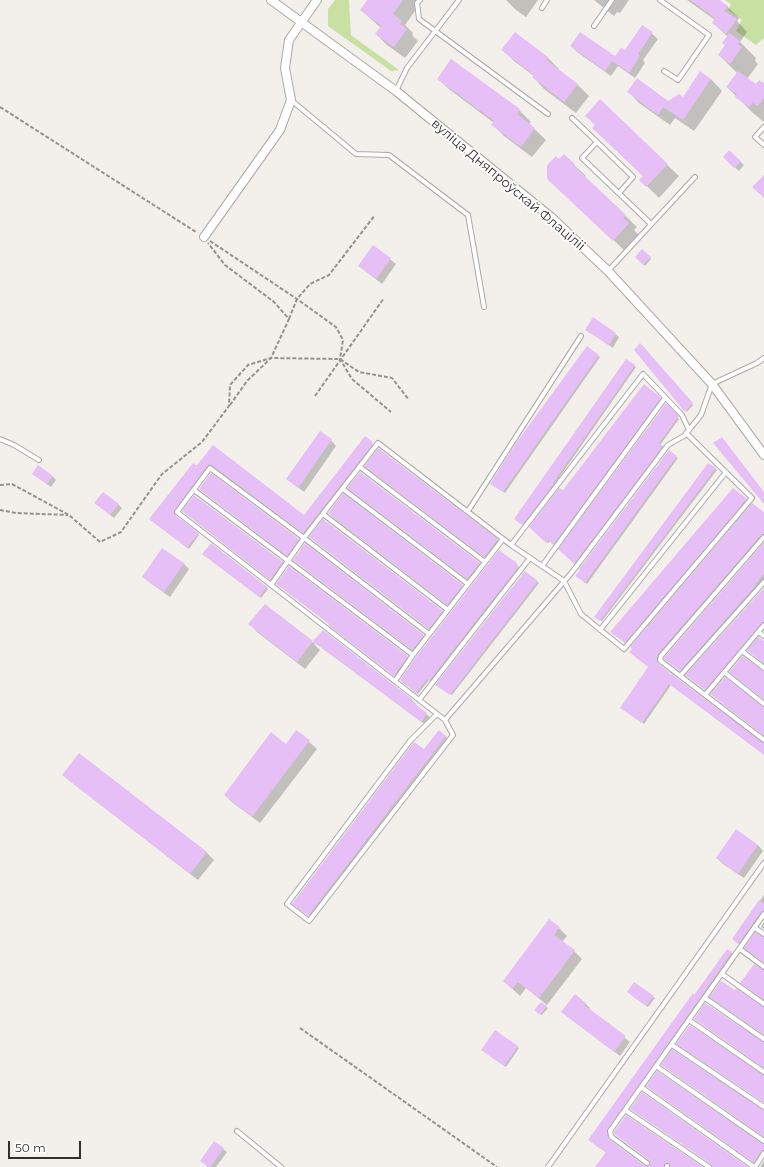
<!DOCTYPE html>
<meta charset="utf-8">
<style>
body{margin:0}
#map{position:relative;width:764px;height:1167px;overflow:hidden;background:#f3f0ec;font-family:Montserrat,sans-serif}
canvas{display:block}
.scale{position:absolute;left:8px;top:1141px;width:73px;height:18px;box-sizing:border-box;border:2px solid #31302f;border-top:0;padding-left:5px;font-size:12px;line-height:14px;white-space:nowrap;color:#31302f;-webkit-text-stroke:3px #fff;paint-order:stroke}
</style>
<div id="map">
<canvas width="764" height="1167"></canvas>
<div class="scale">50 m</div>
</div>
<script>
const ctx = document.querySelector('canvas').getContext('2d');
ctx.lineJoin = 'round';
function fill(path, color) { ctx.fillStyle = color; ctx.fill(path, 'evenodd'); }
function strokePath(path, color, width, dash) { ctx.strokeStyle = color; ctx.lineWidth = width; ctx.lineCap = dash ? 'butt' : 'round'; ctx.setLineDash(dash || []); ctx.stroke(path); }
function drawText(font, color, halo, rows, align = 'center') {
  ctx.font = font + ' Montserrat,sans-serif'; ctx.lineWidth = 3.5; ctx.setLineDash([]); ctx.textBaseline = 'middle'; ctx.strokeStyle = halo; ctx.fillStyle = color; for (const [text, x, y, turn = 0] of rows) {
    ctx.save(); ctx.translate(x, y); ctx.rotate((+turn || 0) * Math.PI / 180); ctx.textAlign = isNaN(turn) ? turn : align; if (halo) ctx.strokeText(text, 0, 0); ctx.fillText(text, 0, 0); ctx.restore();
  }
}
fill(new Path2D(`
 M335,0H349L351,35L399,70L391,71L328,26V9Z
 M725,0H764V38L756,45L736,31L742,20L728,10L731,4Z`), '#c9e0a3');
fill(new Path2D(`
 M369,0H423L405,25L413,33L412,35L418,41L405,58L387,45L376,34L381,28L361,10Z
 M506,0H538L526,17L516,10Z
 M594,0H629L620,13L617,12L614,16Z
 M687,0H718L727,6L739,18L737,21L747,32L740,42L756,58L755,61L758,64L747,79L756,85L764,84V122L753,113L727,87L737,73L719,55L726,45L727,36L713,23L715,20Z
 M643,26L658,39L643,60L645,63L635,78L618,66L611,76L577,52L571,46L616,58L625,52Z
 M515,33L548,58L559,69L558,70L578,85L589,96L576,113L544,89L533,77L534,76L514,61L503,50Z
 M452,60L519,110L531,122L529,124L546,140L532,157L504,136L493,125L494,123L450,90L438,79Z
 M711,79L722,91L694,131L675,118L670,125L639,103L628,91L668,102L683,98Z
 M600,101L679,176L659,198L641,180L644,177L593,128L596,125Z
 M729,151L744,165L739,171L724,157Z
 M559,160L574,165L586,176L585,177L637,227L634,230L640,236L625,251L560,190Z
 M374,247L396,264L382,284L359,266Z
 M642,250L651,259L645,266L636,257Z
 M593,318L619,337L613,348L586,330Z
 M642,345L693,405L687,412L635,350Z
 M598,356L600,357L505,493L492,485Z
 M626,361L636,367L554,485L555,486L524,525L517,520Z
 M644,385L662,400L555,545L551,541L548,543L530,527L563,492Z
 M666,404L679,419L660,445L664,448L576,565L560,549Z
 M331,440L336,446L304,492L287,479Z
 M372,443L373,446L305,534L212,465L209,467L175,513L176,517L199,535L189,549L152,520L213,446L304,516Z
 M676,457L678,458L587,584L578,577Z
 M708,464L717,470L602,621L596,618Z
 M367,467L497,540L499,541L486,558Z
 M52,476L56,480L51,487L37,477Z
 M350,489L480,563L481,565L469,580Z
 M201,490L299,540L300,541L289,557Z
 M746,499L748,501L627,644L613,633Z
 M118,504L122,508L114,518L99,506Z
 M185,513L283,562L284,564L272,581Z
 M764,514V536L660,656L658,662L661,667L764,744V754L671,685L644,724L623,709L649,667L632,654Z
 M330,515L462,585L464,587L449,606Z
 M312,539L442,611L444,613L430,630Z
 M305,544L424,636L425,637L414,651L296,561Z
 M764,544V581L682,672L667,661Z
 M162,549L184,564L189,569L170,597L149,582L143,577Z
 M205,555L267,587L268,589L261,598Z
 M516,563L520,569L431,682L429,680L418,694L402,682Z
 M525,572L539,583L452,695L438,686Z
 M764,589V624L707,691L687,675Z
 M265,605L313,643L323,631L411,699L416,704L415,705L431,718L426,725L315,643L314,644L320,650L305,669L257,632L250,624Z
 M330,624L408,657L409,658L396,677L331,626Z
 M297,731L317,749L260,823L233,803L225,795L286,745Z
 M446,736L447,738L310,916L295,905L424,750Z
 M63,775L206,852L214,860L198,880L71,782Z
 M758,845L763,851L744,878L723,864L717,858Z
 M764,895V913L740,945L733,939Z
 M764,922V929L761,927Z
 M559,928L567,936L562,942L574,951L582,959L547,1005L526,988L520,996L504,981Z
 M728,950L734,955L609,1131L608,1134L609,1140L645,1167L650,1166V1160L701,1167H671V1164H668L665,1167H596L607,1153L591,1142Z
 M630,994L653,997L655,998L648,1007Z
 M541,1003L548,1008L542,1015L536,1010Z
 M585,1003L590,1008L589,1010L630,1042L620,1056L562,1012Z
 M517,1047L519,1048L506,1067L484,1052Z
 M649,1088L764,1145V1152L756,1163Z
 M223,1149L227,1152L216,1167H208L201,1161Z
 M764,1161V1167H760Z`), '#0003');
fill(new Path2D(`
 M367,0H403L393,14L402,21L400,24L407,29L394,47L375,34L381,26L360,10Z
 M690,0H720L728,6L724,11L737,19L726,34L712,23L715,18Z
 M642,25L653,32L638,54L640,56L629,73L612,61L605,71L570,46L580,32L615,56L621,48L625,50Z
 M515,32L548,57L546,60L578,84L564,102L532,77L534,75L501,50Z
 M729,33L740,41L738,44L742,47L730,64L718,55L725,45L722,43Z
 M451,59L520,109L517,114L535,128L521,147L491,125L494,121L437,79Z
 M700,71L711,79L683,120L663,107L658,115L627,92L637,78L668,101L679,94L683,97Z
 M738,71L756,84L759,80L764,83V98L758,106L753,103L749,107L735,97L737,94L726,87Z
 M600,99L668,164L646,187L639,180L643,176L592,128L595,125L585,116Z
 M729,150L741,161L734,168L723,157Z
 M564,154L575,164L574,166L626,215L623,218L629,223L613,241L547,179V165L556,156L559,159Z
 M764,175V198L752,187Z
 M373,245L391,258L376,279L358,266Z
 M642,249L651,257L643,265L635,257Z
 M593,317L616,333L609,345L585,330Z
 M640,343L693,403L685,412L634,350Z
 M587,346L599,355L503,492L490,484L516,443Z
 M626,359L635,365L553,483L554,484L522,525L514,519Z
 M644,384L661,398L553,545L549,540L546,543L529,527L559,488L563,490Z
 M666,403L679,416L659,443L663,446L574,564L558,549Z
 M320,431L332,439L298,488L286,479Z
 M365,436L373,442L372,443L373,444L303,533L210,465L207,466L174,511L175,515L199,533L187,548L149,519L193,463L197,466L213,445L304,515Z
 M722,437L764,492V504L713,443Z
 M378,448L498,539L484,557L364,466Z
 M669,450L677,456L585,583L575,576L580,570L579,569Z
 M708,463L716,468L600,621L594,617Z
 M38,465L53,476L47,484L32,474Z
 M360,472L480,563L467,579L347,488Z
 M211,473L299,539L287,556L199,489Z
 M733,488L747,499L625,643L610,632Z
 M103,492L119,504L110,515L94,503Z
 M343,493L463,585L447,605L328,513Z
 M194,495L283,562L270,580L182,511Z
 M752,503L764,512V534L761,535L658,654L657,661L660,665L678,679L764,743V755L669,684L642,723L620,708L648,667L629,652L632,649L630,647Z
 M323,519L443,611L429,629L309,537Z
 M764,542V574L755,584L756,585L680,671L664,659V658Z
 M211,543L267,587L259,597L202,554Z
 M305,543L424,635L412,650L293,560Z
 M162,548L184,563L164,592L142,577Z
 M499,550L517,563L516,564L519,566L429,681L427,679L416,693L400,680L416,657Z
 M289,566L408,656L394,676L328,625L329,624L276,584Z
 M525,571L538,581L450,695L435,685Z
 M762,590L764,592V621L705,690L685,675Z
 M265,604L313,641L297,662L248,624Z
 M323,630L412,699L410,700L427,713L421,722L313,641Z
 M758,637L764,641V664L747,650Z
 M743,656L764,671V700L729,672Z
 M725,677L764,707V736L710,694Z
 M296,730L310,740L252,817L224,795L271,732L286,744Z
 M439,730L446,736L308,916L292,904L413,743L414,742L424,749Z
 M79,753L207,852L190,874L62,775Z
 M736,829L758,845L738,874L716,858Z
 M759,900L764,904V911L761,912L738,944L732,939Z
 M549,919L560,927L554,935L575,950L539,998L518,982L512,989L503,981Z
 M755,932L764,937V963L744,948Z
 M727,949L732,952L607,1131L608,1137L611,1141L645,1166L650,1165V1163L649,1160L614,1134V1132L626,1115L703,1167H670V1164L667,1163L664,1164V1167H595L606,1152L588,1140L693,993L694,995Z
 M754,964L764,970V1000L740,983Z
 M721,981L735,990L736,988L764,1007V1035L709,997Z
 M634,982L654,996L646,1006L627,992Z
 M575,994L586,1003L584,1005L626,1036L614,1052L561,1012Z
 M541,1002L547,1006L540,1015L534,1010Z
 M705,1003L764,1042V1068L694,1019Z
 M690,1025L764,1075V1103L676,1044Z
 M495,1030L518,1046L504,1066L481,1050Z
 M672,1049L764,1110V1137L661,1065Z
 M657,1071L764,1144V1150L761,1151L754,1163L646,1086Z
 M642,1092L748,1167H712L711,1164L630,1109Z
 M214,1141L224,1148L210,1167H209L200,1161Z`), '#e7bff7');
const lane = new Path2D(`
 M420,0L417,3L419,19L548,114
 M660,0L709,35L678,80L664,71
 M542,8L547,0
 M594,26L612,0
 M396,91L407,68L459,0
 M291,100L356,154L389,155L468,215L484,307
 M572,118L597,142
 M764,127L755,137L764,145
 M619,193L633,177L597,142L582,158L651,224
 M608,271L695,177
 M689,430L682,415L643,374L511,545L378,443L304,538L210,468L177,512L445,720L573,571L668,445L684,436L701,415L712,384L757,363L764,358
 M0,439L14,445L39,460
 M360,467L485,562
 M343,489L468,584
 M194,490L413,655L395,681
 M468,511L581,336
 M323,514L448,610
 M764,537L661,656L660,660L662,662L764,740
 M511,545L564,581L581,614L624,649L752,498L686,433
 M542,566L665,398
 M271,585L304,538L429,634
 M600,630L726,472
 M758,632L764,636
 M742,651L764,668
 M413,655L503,539
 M724,672L764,704
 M680,676L764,582
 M705,695L764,625
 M419,700L530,558
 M437,714L410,741L287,904L309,921L453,735L445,720
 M755,928L764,934
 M740,949L764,967
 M722,974L764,1004
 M705,998L764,1039
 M689,1020L764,1072
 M672,1045L764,1107
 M656,1066L764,1141
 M641,1087L754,1167
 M625,1110L709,1167
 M237,1131L281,1167
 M647,1163L613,1138L611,1136L610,1131L764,914
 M548,1167L764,863
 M667,1167V1166
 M755,1167L764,1153`);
const street = new Path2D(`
 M271,0L396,91L551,217L608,271L712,384L764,455
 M204,237L280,130L291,100L285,68L289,40L317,0`);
strokePath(lane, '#aca9a6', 6);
strokePath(street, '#aca9a6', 10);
strokePath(new Path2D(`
 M0,107L196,232
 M210,241L297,299L336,327L343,340L340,359L352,379L391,412
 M289,319L297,299L310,284L329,275L375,215
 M315,396L384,298
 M230,405L247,381L271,358L340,359L359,372L392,378L409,400
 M0,485L12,484L69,515L100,542L121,532L162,474L202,442L229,406L230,385L248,365L271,358L289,319L274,302L225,265L208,243
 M0,510L16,513L68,515
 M300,1028L497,1167`), '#949290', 2, [4, 2]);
strokePath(lane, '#fff', 4);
strokePath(street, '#fff', 8);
drawText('13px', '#31302f', '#fff', [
 ["вуліца Дняпроўскай Флаціліі",508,185,40]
]);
</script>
